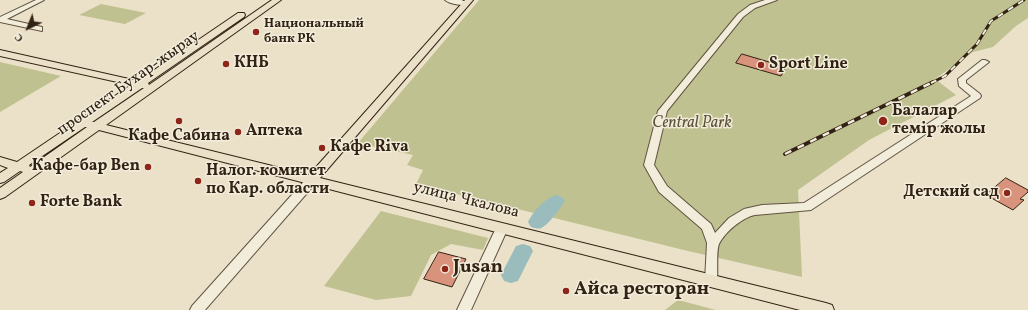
<!DOCTYPE html>
<meta charset="utf-8">
<style>
body{margin:0}
#map{position:relative;width:1028px;height:310px;overflow:hidden;background:#ebe1c8;font-family:Vollkorn,serif}
canvas{display:block}
.north{position:absolute;left:8px;top:8px;width:40px;height:40px;-webkit-text-stroke:3px #f2ecdb;paint-order:stroke;rotate:223deg;font-size:11px;font-weight:700;line-height:16px;text-align:center;color:#322214}
.north::after{content:'';display:block;margin:auto;width:14px;height:18px;background:#322214;clip-path:polygon(50% 0,100% 100%,50% 72%,0 100%)}
</style>
<div id="map">
<canvas width="1028" height="310"></canvas>
<div class="north">С</div>
</div>
<script>
const ctx = document.querySelector('canvas').getContext('2d');
ctx.lineJoin = 'round';
function fill(path, color) { ctx.fillStyle = color; ctx.fill(path, 'evenodd'); }
function strokePath(path, color, width, dash) { ctx.strokeStyle = color; ctx.lineWidth = width; ctx.lineCap = dash ? 'butt' : 'round'; ctx.setLineDash(dash || []); ctx.stroke(path); }
function drawText(font, color, halo, rows, align = 'center') {
  ctx.font = font + ' Vollkorn,serif'; ctx.lineWidth = 3; ctx.setLineDash([]); ctx.textBaseline = 'middle'; ctx.strokeStyle = halo; ctx.fillStyle = color; for (const [text, x, y, turn = 0] of rows) {
    ctx.save(); ctx.translate(x, y); ctx.rotate((+turn || 0) * Math.PI / 180); ctx.textAlign = isNaN(turn) ? turn : align; if (halo) ctx.strokeText(text, 0, 0); ctx.fillText(text, 0, 0); ctx.restore();
  }
}
fill(new Path2D(`
 M479,0H1028V18L1016,26L993,47L973,52L935,79L956,95L869,140L798,190L802,277L688,251L416,184L423,170L407,165L413,155L358,143Z
 M101,4L146,13L125,24L79,15Z
 M0,62L61,76L0,112Z
 M381,211L488,238L483,250L451,244L431,255L411,296L376,300L324,286Z
 M678,300L716,310H665Z`), '#c0c190');
fill(new Path2D(`
 M556,195L562,197L565,201C561,207 550,223 543,227C539,230 535,228 531,227L528,222C533,212 545,198 556,195Z
 M523,244L530,246L533,251L518,281L511,283L504,281L501,275L516,246Z`), '#9bbcbd');
const building = new Path2D(`
 M742,54L786,67L781,76L736,63Z
 M1006,178L1028,190V192L1020,199L1024,200L1013,210L986,195Z
 M439,252L466,259L452,287L424,279Z`);
fill(building, '#d9927b');
strokePath(building, '#322214', 1);
const minor = new Path2D(`
 M36,0H44L7,19L42,27V31L0,22V17Z
 M445,0H461L470,3C465,7 450,4 445,0Z
 M765,0H777L755,8L743,17L667,111L654,165L667,186L711,224L715,233L729,218L744,209L762,205L804,203L971,96L959,86L958,79L982,60H985L989,62L966,80V83L980,94L981,96L980,98L811,210L755,215C743,217 725,232 719,244C716,251 718,272 717,281L715,285L711,286L707,285L705,281L707,243L702,229L659,192L644,165L658,111L738,14L750,5Z
 M311,177L315,178L316,181L315,184L205,310H190L192,306L307,178Z
 M502,224L506,225L508,228L471,310H457L496,228L498,225Z`);
const major = new Path2D(`
 M272,0H281L106,125L309,175L465,0H473L320,178L826,303L832,305L834,310H800L99,130L5,197L0,199V188L23,172L20,171L4,182L0,183V173L8,168L0,165V157L17,162L131,85L0,56V50L138,81L238,13H244L245,15L244,17L148,83L149,85ZM142,88H144L94,122H92ZM85,127H87L30,167L29,165Z`);
strokePath(minor, '#605241', 2);
strokePath(major, '#322214', 2);
fill(minor, '#f2ecdb');
fill(major, '#ebe1c8');
const railFar1 = new Path2D(`
 M931,83L945,76L977,44L991,21L1024,0`);
const rail = new Path2D(`
 M785,154L933,82`);
strokePath(railFar1, '#322214', 3);
strokePath(rail, '#322214', 4);
strokePath(railFar1, '#f2ecdb', 2, [6]);
strokePath(rail, '#f2ecdb', 2.5, [7]);
for (const [x, y, r, color] of [
 [256,32,4,"#8f2418"],
 [226,64,4,"#8f2418"],
 [761,65,4,"#8f2418"],
 [179,121,4,"#8f2418"],
 [883,121,5,"#8f2418"],
 [238,132,4,"#8f2418"],
 [322,148,4,"#8f2418"],
 [148,167,4,"#8f2418"],
 [198,181,4,"#8f2418"],
 [1007,193,4,"#8f2418"],
 [32,203,4,"#8f2418"],
 [445,269,4,"#8f2418"],
 [566,291,4,"#8f2418"]
]) { const dot = new Path2D(); dot.arc(x, y, r, 0, 2 * Math.PI); ctx.fillStyle = color; ctx.fill(dot); strokePath(dot, '#f2ecdb', 1.5); }
drawText('bold 13px', '#322214', '#f2ecdb', [
 ["Национальный",264,25],
 ["банк РК",264,40]
], 'left');
drawText('bold 16px', '#322214', '#f2ecdb', [
 ["КНБ",234,64],
 ["Sport Line",769,65],
 ["Балалар",892,112],
 ["темір жолы",892,130],
 ["Аптека",246,132],
 ["Кафе Сабина",179,137,"center"],
 ["Кафе Riva",330,148],
 ["Кафе-бар Ben",140,167,"right"],
 ["Налог. комитет",206,172],
 ["по Кар. области",206,190],
 ["Детский сад",999,193,"right"],
 ["Forte Bank",40,203]
], 'left');
drawText('16px', '#322214', '#f2ecdb', [
 ["проспект Бухар-жырау",129,84,-35],
 ["улица Чкалова",466,201,14]
]);
drawText('italic 16px', '#5d5239', '#f2ecdb', [
 ["Central Park",692,124]
]);
drawText('bold 19px', '#322214', '#f2ecdb', [
 ["Jusan",453,269],
 ["Айса ресторан",574,291]
], 'left');
</script>
